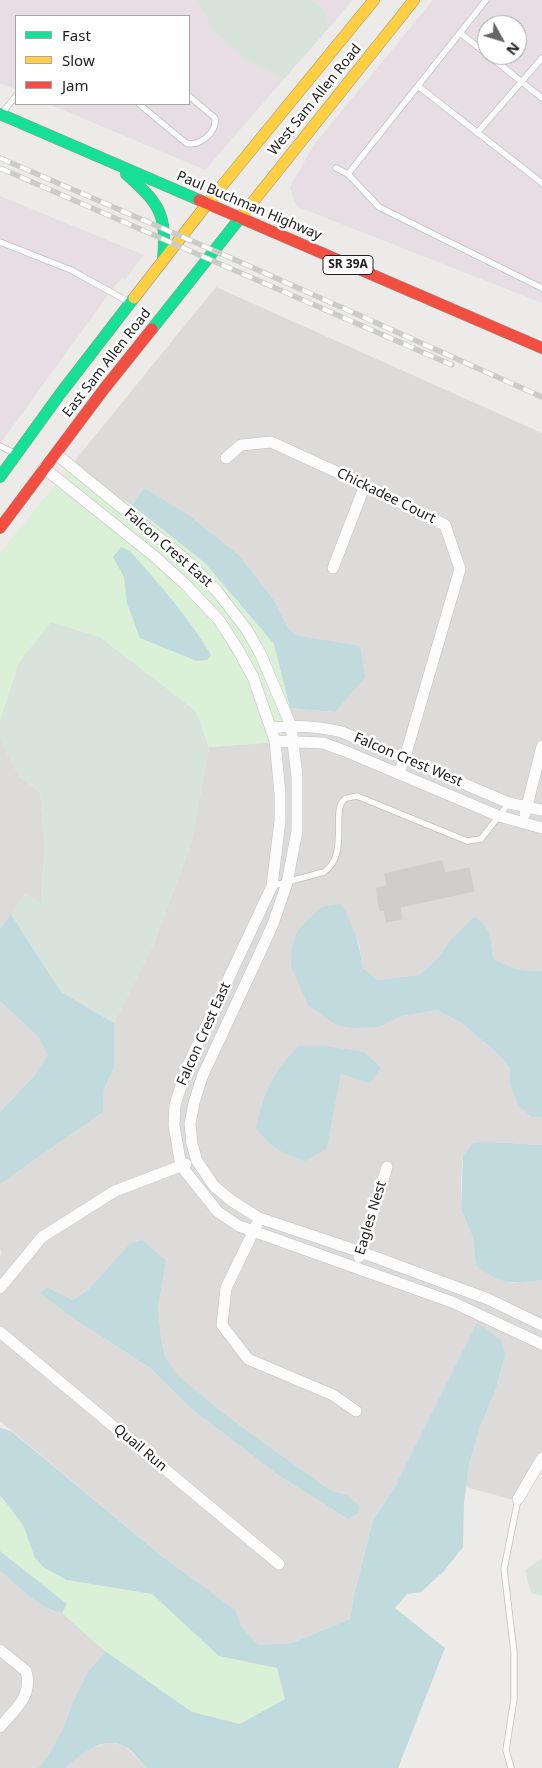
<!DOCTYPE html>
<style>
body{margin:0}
#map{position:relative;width:542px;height:1768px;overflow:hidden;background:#edebe9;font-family:"Noto Sans",sans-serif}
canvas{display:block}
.legend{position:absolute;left:15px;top:15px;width:175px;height:90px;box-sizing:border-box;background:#fff;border:1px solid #a6a6a6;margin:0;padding:6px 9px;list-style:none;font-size:15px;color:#202020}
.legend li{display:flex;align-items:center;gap:10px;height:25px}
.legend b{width:25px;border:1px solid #a6a6a6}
.north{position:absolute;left:477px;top:15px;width:50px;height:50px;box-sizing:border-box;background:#fff;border:1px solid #a6a6a6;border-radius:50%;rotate:129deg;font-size:14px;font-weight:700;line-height:20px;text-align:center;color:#202020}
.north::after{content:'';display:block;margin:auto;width:18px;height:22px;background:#686766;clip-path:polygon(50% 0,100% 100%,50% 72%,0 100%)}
</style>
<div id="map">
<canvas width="542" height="1768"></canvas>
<ul class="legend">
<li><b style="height:6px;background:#16e098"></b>Fast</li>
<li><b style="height:6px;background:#ffcf43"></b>Slow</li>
<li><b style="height:6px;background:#f24e42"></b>Jam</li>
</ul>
<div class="north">N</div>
</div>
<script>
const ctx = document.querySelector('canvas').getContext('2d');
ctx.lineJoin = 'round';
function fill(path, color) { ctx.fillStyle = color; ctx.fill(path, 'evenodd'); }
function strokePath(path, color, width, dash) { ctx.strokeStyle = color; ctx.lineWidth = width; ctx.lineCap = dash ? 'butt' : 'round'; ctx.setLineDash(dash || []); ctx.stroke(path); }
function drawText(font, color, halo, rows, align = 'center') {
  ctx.font = font + ' "Noto Sans",sans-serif'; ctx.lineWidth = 5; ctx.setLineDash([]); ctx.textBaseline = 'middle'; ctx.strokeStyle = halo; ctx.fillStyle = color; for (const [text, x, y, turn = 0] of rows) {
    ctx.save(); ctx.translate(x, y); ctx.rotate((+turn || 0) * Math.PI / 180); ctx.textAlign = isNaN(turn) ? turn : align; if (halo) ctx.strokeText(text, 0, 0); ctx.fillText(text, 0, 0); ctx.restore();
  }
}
fill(new Path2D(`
 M216,287L542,433V971L525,972L506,966L494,959L491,948L450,941L437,959L419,975L378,980L363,968L359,944L341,904L377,1027L402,1016L437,1010L460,1022L497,1053L510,1068V1085L532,1117H542V1145L492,1142L463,1156L461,1178V1209L473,1238L476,1266L510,1283L542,1280V1457L520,1502L466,1487L469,1464L480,1427L496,1389L505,1355L397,1483L373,1520L354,1595L350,1619L292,1643L258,1645L241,1626L234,1610L163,1557L0,1421V1256L2,1253L0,1248V1184L103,1112L104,1089L114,1068V1023L154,943L191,844L209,747L279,742L290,708L335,712L359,646L296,635L287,626L274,600L239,555L190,516L144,489L132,505L68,469ZM364,1052L370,1082L341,1073L327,1148L261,1104ZM166,1261L158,1307L161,1337L165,1357L178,1377L231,1419L330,1490L347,1495L348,1519L278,1475L193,1410L150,1368L76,1320L47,1287L73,1300L89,1289Z
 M0,739L19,776L40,792L45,848L41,896L42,903L25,895L0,929Z
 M0,1001L39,1038L49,1055L34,1076L0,1112Z
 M0,1571L23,1591L52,1611L62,1613L105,1651L87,1673L72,1704L62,1731L47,1757L38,1768H0Z
 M110,1742L125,1746L147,1768H65L86,1750Z`), '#dcdbda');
fill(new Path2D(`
 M0,0H196L213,30L246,60L284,79L205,170L49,104H189V16H16V90L0,83Z
 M311,0H353L328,29L326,11Z
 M433,0H542V303L298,207L294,201L290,187L313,146ZM487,25H517V55H487Z
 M0,196L144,255L125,280L123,278L116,284L0,444Z`), '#e6dee3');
fill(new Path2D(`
 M196,0H311L326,11L328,29L284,79L246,60L213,30Z
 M51,622L100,637L196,711L209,747L191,844L154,943L114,1023L61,992L11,914L25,894L42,902L41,896L45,848L40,792L19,776L0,739V720L19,662Z
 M542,1558V1596L531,1593L525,1570Z`), '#d8e3db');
fill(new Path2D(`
 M68,469L132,505L205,563L274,644L290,708L279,742L209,747L196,711L100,637L51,622L19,662L0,720V553Z
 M0,1495L23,1525L35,1558L43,1567L67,1580L152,1594L219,1656L277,1668L285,1700L240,1724L192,1712L105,1651L62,1613L67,1604L0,1551Z`), '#daf0d7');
fill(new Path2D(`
 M144,488L190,516L239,555L274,600L287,626L296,635L360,646L365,677L335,712L290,708L274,644L205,563L132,505Z
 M121,547L129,550C159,584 188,616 211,655L207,660L197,661L140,638L127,603L124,577L113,557Z
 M341,904C354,926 359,943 363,968L378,980L419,975L437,959L450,941L474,917C493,928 489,940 494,959C511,969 522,972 542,971V1117H532L519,1106L510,1085V1068L497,1053L460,1022L437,1010L402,1016L378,1027L354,1028L336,1025L308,1005L291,966L292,947L297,932L306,921L322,907Z
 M11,914L61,992L114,1023V1068L104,1089L103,1112L0,1184V1112L34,1076L48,1055L39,1038L0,1001V929Z
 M298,1046H324L364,1052L381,1068L370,1083L341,1074L327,1148L305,1161C281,1153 272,1148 256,1128C264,1092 272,1074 298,1046Z
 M492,1142L542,1145V1280C508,1284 505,1285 476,1266L473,1238L461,1209L463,1156L473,1143Z
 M142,1240L166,1261L158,1307L161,1337L165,1357L178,1376L231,1419L330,1490L347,1495L359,1506L357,1514L348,1519L278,1475L193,1410L150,1368L76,1320L40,1293L47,1287L73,1300L89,1289L130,1244Z
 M477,1323L501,1340L505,1355L496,1389L480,1427L469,1464L464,1503L463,1547L444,1571L421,1592L407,1594L395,1608L445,1648L398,1768H147C140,1762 133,1750 124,1746C102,1735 81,1755 65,1768H38L47,1757L62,1731L72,1704L87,1673L105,1651L192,1712L240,1724L285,1699L277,1668L219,1656L152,1594L67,1580L43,1567L35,1558L23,1525L0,1495V1428L11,1431L163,1557L235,1610L241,1626L258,1645L292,1643L350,1619L354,1595L373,1520L397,1483Z
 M0,1551L67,1604L62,1613C41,1610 17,1585 0,1571Z`), '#c0dadd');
const building = new Path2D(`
 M442,861L445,873L469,868L474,891L400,907L402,919L386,922L384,910L380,911L376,888L387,886L385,874Z`);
fill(building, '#d0cdcc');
strokePath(building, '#d0cdca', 1);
const lane = new Path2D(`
 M486,0L348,174L379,207L542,288
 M460,33L487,54
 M488,55L542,98
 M418,86L542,183
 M139,104L186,143C200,147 217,132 215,118L189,96
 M2,113L16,96
 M477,133L542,58
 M336,168L348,174
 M0,242L71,270L129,302
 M0,446L14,453
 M272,886L324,872C350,855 330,809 345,799C348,797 354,797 357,796L467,841L481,839L509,803
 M511,1768L506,1750L514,1699V1652L504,1569L518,1499`);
const street = new Path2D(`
 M56,454L186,560L216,590L247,630L261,655L291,726L297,777V831L287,883L273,924L258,957L202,1077L194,1103L190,1124L192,1144L197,1161L214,1186L232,1201L259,1218L361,1252L488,1299L542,1325
 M226,458L241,445L271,442L365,485L445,525L460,569L405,757L399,774
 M44,468L154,556L185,584L219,620L237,648L253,677L275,741L280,794V821L272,886L187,1067L175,1105L174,1125L181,1166L218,1212L239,1226L452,1302L542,1344
 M333,568L365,485
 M271,728C296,725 318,726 342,732L509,803L542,810
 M275,741L323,743L345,751L499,816L542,828
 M525,814L542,746
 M257,1224L226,1288L222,1325L248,1359L333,1395L356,1411
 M359,1257L387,1167
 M0,1288L42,1237L115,1191L186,1164
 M0,1332L279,1564
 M518,1499L542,1458
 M0,1650L26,1671C33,1697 15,1709 0,1727`);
const fast = new Path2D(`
 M0,114L199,200
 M126,174C160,204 167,214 163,260
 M152,329L240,218
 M0,477L60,394L134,298`);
const slow = new Path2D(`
 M207,204L374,0
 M240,218L414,0
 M134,298L207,204`);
const jam = new Path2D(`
 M199,200L542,348
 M0,528L104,389L152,329`);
strokePath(lane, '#c1c0bf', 7);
strokePath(street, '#c1c0bf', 12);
strokePath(fast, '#969582', 12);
strokePath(slow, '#969582', 12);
strokePath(jam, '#969582', 12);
strokePath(lane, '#fcfcfc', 5.5);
strokePath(street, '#fcfcfc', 11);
strokePath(fast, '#16e098', 11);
strokePath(slow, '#ffcf43', 11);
strokePath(jam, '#f24e42', 11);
const rail = new Path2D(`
 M0,158L231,258L542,397
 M0,168L452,365`);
strokePath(rail, '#cbcbca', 5.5);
strokePath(rail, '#fff', 4, [11]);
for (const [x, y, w] of [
 [348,265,50]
]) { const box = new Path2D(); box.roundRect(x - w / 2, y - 9.5, w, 19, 4); ctx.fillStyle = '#fff'; ctx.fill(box); strokePath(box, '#202020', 1); }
drawText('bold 12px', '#202020', null, [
 ["SR 39A",348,265]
]);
drawText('14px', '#202020', '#fff', [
 ["West Sam Allen Road",315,100,-51],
 ["Paul Buchman Highway",249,206,23],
 ["East Sam Allen Road",107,363,-52],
 ["Chickadee Court",386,496,26],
 ["Falcon Crest East",168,548,41],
 ["Falcon Crest West",408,760,23],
 ["Falcon Crest East",204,1034,-66],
 ["Eagles Nest",371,1218,-73],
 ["Quail Run",140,1448,40]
]);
</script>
